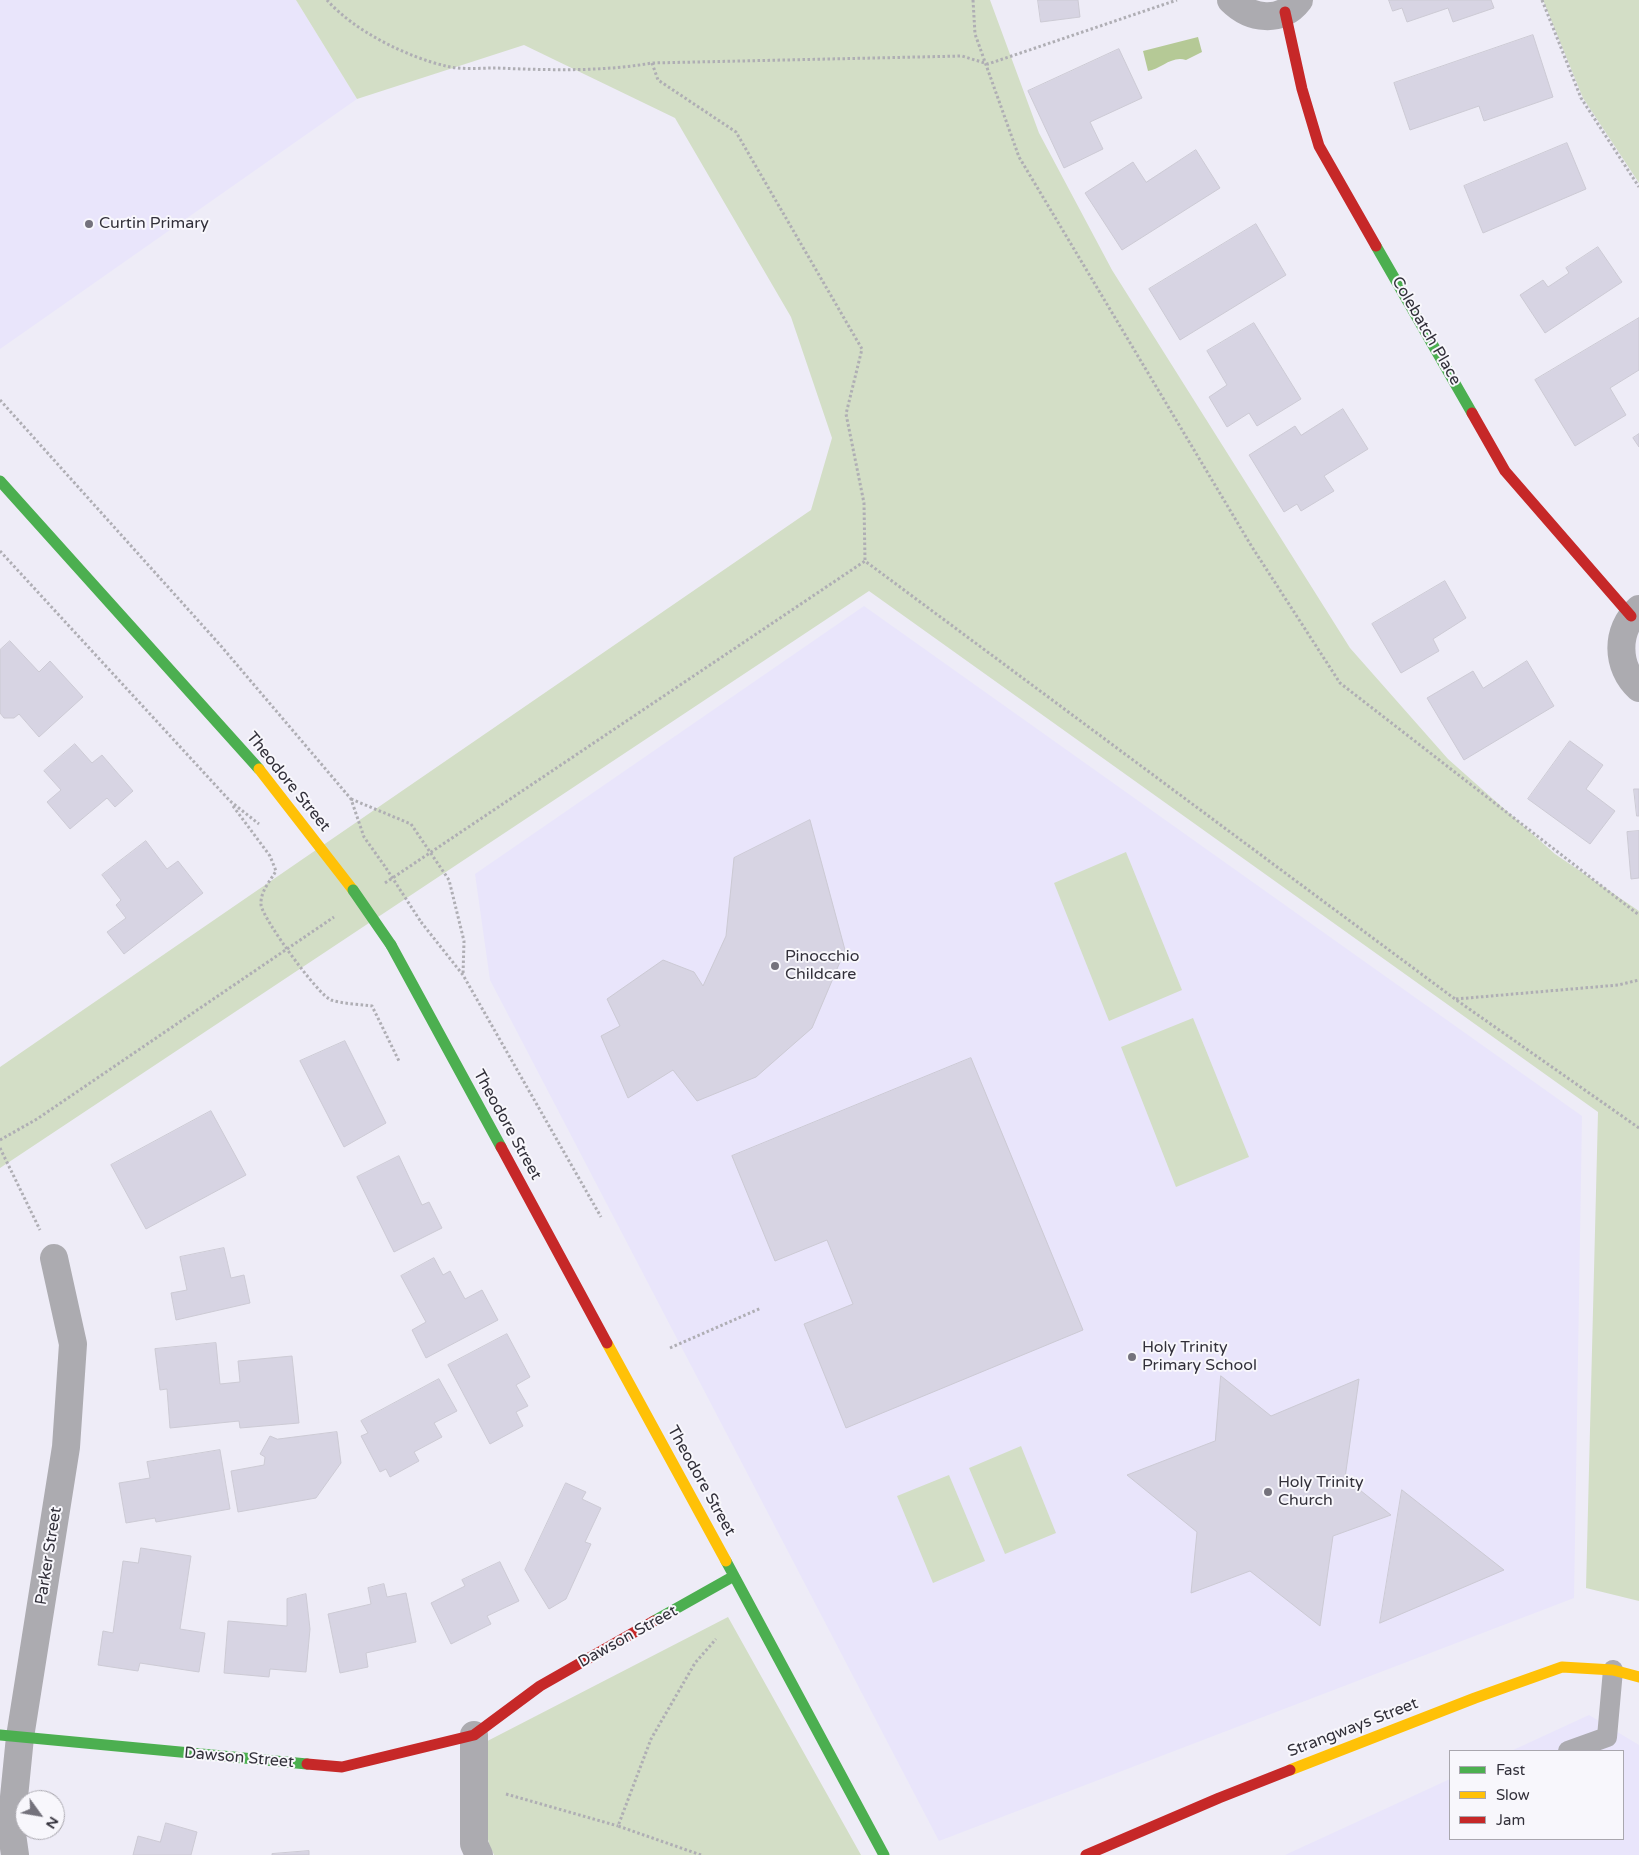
<!DOCTYPE html>
<style>
body{margin:0}
#map{position:relative;width:1639px;height:1855px;overflow:hidden;background:#eeecf7;font-family:"Varela Round",sans-serif}
canvas{display:block}
.legend{position:absolute;left:1449px;top:1750px;width:175px;height:90px;box-sizing:border-box;background:#f8f7fc;border:1px solid #a9a7ae;margin:0;padding:6px 9px;list-style:none;font-size:15px;color:#32303a}
.legend li{display:flex;align-items:center;gap:10px;height:25px}
.legend b{width:25px;border:1px solid #a9a7ae}
.north{position:absolute;left:15px;top:1790px;width:50px;height:50px;box-sizing:border-box;background:#f8f7fc;border:1px solid #a9a7ae;border-radius:50%;rotate:122deg;font-size:14px;font-weight:700;line-height:20px;text-align:center;color:#32303a}
.north::after{content:'';display:block;margin:auto;width:18px;height:22px;background:#74727c;clip-path:polygon(50% 0,100% 100%,50% 72%,0 100%)}
</style>
<div id="map">
<canvas width="1639" height="1855"></canvas>
<ul class="legend">
<li><b style="height:6px;background:#4caf50"></b>Fast</li>
<li><b style="height:6px;background:#ffc107"></b>Slow</li>
<li><b style="height:6px;background:#c62828"></b>Jam</li>
</ul>
<div class="north">N</div>
</div>
<script>
const ctx = document.querySelector('canvas').getContext('2d');
ctx.lineJoin = 'round';
function fill(path, color) { ctx.fillStyle = color; ctx.fill(path, 'evenodd'); }
function strokePath(path, color, width, dash) { ctx.strokeStyle = color; ctx.lineWidth = width; ctx.lineCap = dash ? 'butt' : 'round'; ctx.setLineDash(dash || []); ctx.stroke(path); }
function drawText(font, color, halo, rows, align = 'center') {
  ctx.font = font + ' "Varela Round",sans-serif'; ctx.lineWidth = 4; ctx.setLineDash([]); ctx.textBaseline = 'middle'; ctx.strokeStyle = halo; ctx.fillStyle = color; for (const [text, x, y, turn = 0] of rows) {
    ctx.save(); ctx.translate(x, y); ctx.rotate((+turn || 0) * Math.PI / 180); ctx.textAlign = isNaN(turn) ? turn : align; if (halo) ctx.strokeText(text, 0, 0); ctx.fillText(text, 0, 0); ctx.restore();
  }
}
fill(new Path2D(`
 M0,0H296L357,99L0,349Z
 M864,606L1582,1116L1574,1598L939,1841L490,980L475,874Z
 M1589,1715L1639,1745V1855H1285L1450,1779V1839H1623V1751H1511Z`), '#e9e5fb');
fill(new Path2D(`
 M296,0H990L1039,133L1112,270L1350,648L1448,759L1555,854L1639,911V1601L1586,1588L1598,1112L869,591L0,1168V1067L811,510L832,438L791,317L675,118L524,45L357,99Z
 M1543,0H1639V183L1583,98Z
 M1126,852L1182,990L1109,1021L1054,883Z
 M1193,1018L1249,1157L1176,1187L1121,1047Z
 M1021,1446L1056,1533L1005,1554L969,1468Z
 M949,1475L985,1561L933,1583L897,1496Z
 M728,1617L861,1855H494L489,1844L468,1751Z`), '#d3dec6');
fill(new Path2D(`
 M1198,37L1202,52L1186,60C1172,55 1161,69 1148,71L1143,51Z`), '#b5c996');
const building = new Path2D(`
 M1038,0H1078L1080,17L1041,22Z
 M1389,0H1491L1494,8L1453,22L1448,8L1407,22L1402,8L1393,11Z
 M1533,35L1553,97L1484,121L1479,106L1410,130L1394,83Z
 M1119,49L1142,98L1090,122L1103,149L1064,168L1028,91Z
 M1567,143L1586,189L1483,233L1464,186Z
 M1196,150L1220,188L1122,250L1085,193L1133,162L1146,182Z
 M1256,224L1286,275L1180,340L1149,289Z
 M1598,247L1622,282L1545,333L1520,295L1543,280L1548,287L1569,273L1566,268Z
 M1639,318V370L1610,388L1626,415L1575,446L1535,380Z
 M1254,323L1301,399L1257,426L1249,413L1227,427L1209,397L1227,385L1207,351Z
 M1343,409L1368,449L1324,476L1334,491L1301,511L1297,504L1284,512L1249,455L1295,426L1301,435Z
 M1639,434V447L1633,438Z
 M1445,581L1466,618L1433,639L1439,651L1401,673L1372,624Z
 M10,641L39,672L50,661L83,697L39,737L19,714L14,718H4L0,713V650Z
 M1527,661L1554,706L1464,760L1427,698L1473,671L1483,688Z
 M1570,741L1603,765L1586,789L1615,811L1590,844L1528,799Z
 M75,744L92,763L102,755L133,791L115,807L107,798L70,829L47,802L61,790L44,771Z
 M1634,789H1639V816H1637Z
 M810,820L845,950L812,1028L756,1077L697,1101L673,1070L628,1098L601,1036L620,1026L607,999L663,960L694,972L703,986L726,936L734,858Z
 M1639,831V878L1631,879L1627,832Z
 M146,841L167,869L178,861L203,893L124,954L107,932L126,918L116,905L121,900L102,875Z
 M345,1041L386,1123L344,1147L300,1061Z
 M971,1058L1083,1330L846,1428L804,1324L853,1304L827,1240L775,1261L732,1156Z
 M211,1111L246,1175L146,1229L111,1165Z
 M399,1156L422,1205L429,1202L442,1228L394,1252L357,1177Z
 M224,1248L231,1278L244,1275L250,1303L176,1320L171,1293L187,1290L180,1257Z
 M434,1258L443,1275L450,1271L465,1299L482,1290L498,1320L426,1358L412,1330L426,1322L401,1276Z
 M507,1334L530,1377L516,1385L528,1406L516,1412L523,1426L490,1444L448,1365Z
 M216,1343L220,1384L240,1382L238,1361L292,1356L299,1423L240,1428L239,1421L170,1428L167,1389L160,1390L155,1349Z
 M1221,1376L1271,1416L1359,1379L1345,1478L1391,1515L1333,1536L1320,1626L1250,1571L1191,1593L1197,1532L1127,1475L1215,1441Z
 M439,1379L457,1411L434,1423L442,1437L414,1452L419,1461L390,1477L386,1469L380,1472L361,1436L368,1433L361,1421Z
 M337,1432L341,1463L316,1498L238,1512L231,1471L264,1465L265,1457L260,1454L270,1436L277,1439Z
 M220,1450L230,1509L156,1522L155,1518L126,1523L119,1483L150,1478L147,1462Z
 M566,1483L586,1492L582,1499L601,1508L585,1542L591,1544L566,1599L549,1609L525,1570Z
 M1402,1490L1504,1570L1380,1623Z
 M141,1548L191,1556L180,1629L205,1633L199,1672L140,1663L138,1671L98,1665L103,1631L113,1633L123,1561L138,1563Z
 M500,1562L519,1601L487,1616L491,1624L451,1644L431,1603L465,1586L462,1580Z
 M384,1584L387,1597L406,1593L416,1642L366,1653L368,1667L340,1673L328,1614L371,1604L368,1588Z
 M306,1594L310,1629L306,1672L270,1669L269,1677L224,1673L228,1621L287,1626V1599Z
 M166,1823L197,1832L191,1855H133L138,1836L160,1842Z
 M309,1851V1855H272V1854Z`);
fill(building, '#d7d4e3');
strokePath(building, '#cccad4', 1);
strokePath(new Path2D(`
 M327,0C354,31 407,57 446,66C461,70 480,68 496,68C548,70 601,72 652,63L962,56L988,64L1177,0
 M973,0L975,34L1019,157L1252,547L1340,683L1639,915
 M1542,0L1581,98L1639,187
 M652,63L658,80L736,132L862,349L846,414L864,503L865,561
 M0,400L221,646L351,799L364,837L386,868
 M0,551L230,801L259,824
 M351,799L411,824L449,880L464,941L463,975
 M233,806L270,856L276,871C270,881 260,892 261,905C263,919 318,995 331,1000C343,1004 359,1004 372,1006L399,1061
 M385,883L865,561L1455,999L1639,1128
 M421,922L463,975L601,1217
 M1456,999L1618,985L1639,980
 M0,1140L37,1119L334,917
 M0,1148L40,1230
 M670,1348L761,1308
 M506,1794L618,1826
 M701,1855L618,1826L651,1739L695,1663L716,1639`), '#afaeb4', 3, [2.5, 2.5]);
strokePath(new Path2D(`
 M1568,1751L1607,1737L1613,1670`), '#acabb0', 20);
strokePath(new Path2D(`
 M1231,0C1250,19 1281,24 1299,0
 M1639,609C1615,630 1616,667 1639,688
 M474,1735V1844L479,1855
 M15,1855L11,1827L20,1737L66,1447L73,1344L54,1258`), '#acabb0', 28);
strokePath(new Path2D(`
 M1376,246L1472,413
 M0,481L259,769
 M391,945L501,1147
 M726,1561L884,1855
 M654,1621L734,1576
 M0,1735L307,1764`), '#4caf50', 11);
strokePath(new Path2D(`
 M259,769L353,890
 M607,1343L726,1561
 M1290,1770L1475,1698L1562,1667L1613,1670L1639,1677`), '#ffc107', 11);
strokePath(new Path2D(`
 M1285,12L1302,89L1319,146L1376,246
 M1472,413L1505,471L1631,616
 M501,1147L607,1343
 M307,1764L342,1767L474,1735L540,1686L654,1621
 M1086,1855L1219,1798L1290,1770`), '#c62828', 11);
strokePath(new Path2D(`
 M386,868L421,922`), '#afaeb4', 3, [2.5, 2.5]);
strokePath(new Path2D(`
 M353,890L391,945`), '#4caf50', 11);
for (const [x, y, r, color] of [
 [89,224,5,"#74727c"],
 [775,966,5,"#74727c"],
 [1132,1357,5,"#74727c"],
 [1268,1492,5,"#74727c"]
]) { const dot = new Path2D(); dot.arc(x, y, r, 0, 2 * Math.PI); ctx.fillStyle = color; ctx.fill(dot); strokePath(dot, '#f8f7fc', 2); }
drawText('16px', '#32303a', '#f8f7fc', [
 ["Curtin Primary",99,224],
 ["Pinocchio",785,957],
 ["Childcare",785,975],
 ["Holy Trinity",1142,1348],
 ["Primary School",1142,1366],
 ["Holy Trinity",1278,1483],
 ["Church",1278,1501]
], 'left');
drawText('16px', '#32303a', '#f8f7fc', [
 ["Colebatch Place",1426,331,60],
 ["Theodore Street",288,782,51],
 ["Theodore Street",507,1125,61],
 ["Theodore Street",701,1481,61],
 ["Parker Street",49,1556,-81],
 ["Dawson Street",628,1637,-29],
 ["Strangways Street",1353,1728,-21],
 ["Dawson Street",239,1758,5]
]);
</script>
